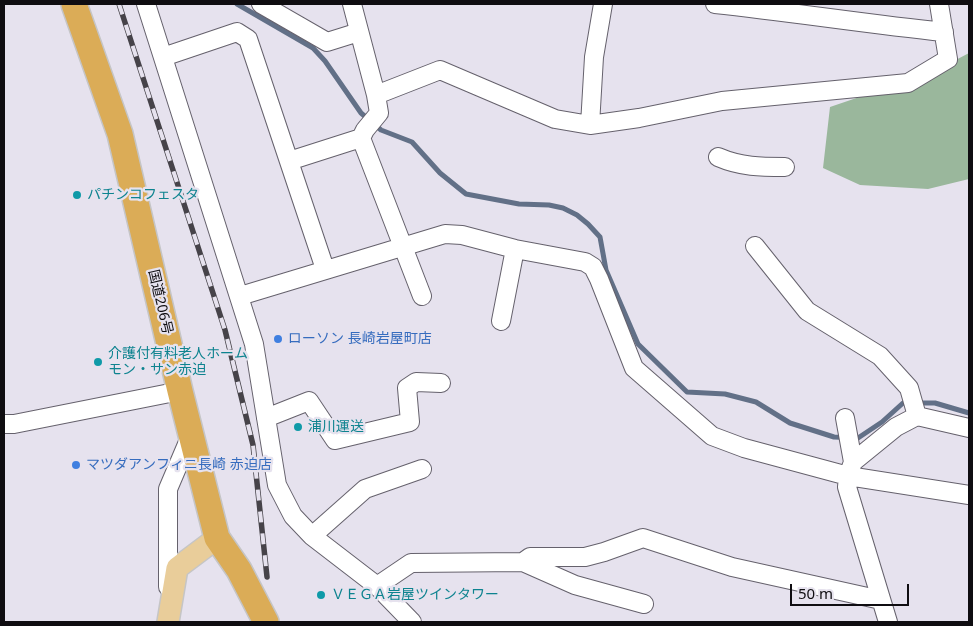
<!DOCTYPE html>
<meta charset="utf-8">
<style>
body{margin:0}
#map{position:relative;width:973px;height:626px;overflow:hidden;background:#e6e2ee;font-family:"Noto Sans",sans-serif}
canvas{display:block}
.frame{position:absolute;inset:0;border:5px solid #0f0d11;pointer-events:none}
.scale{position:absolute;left:790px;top:584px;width:119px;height:22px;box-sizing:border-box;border:2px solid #0f0d11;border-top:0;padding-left:6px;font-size:15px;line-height:18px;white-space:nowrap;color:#0f0d11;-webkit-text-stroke:4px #e6e2ee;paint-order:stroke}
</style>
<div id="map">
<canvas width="973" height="626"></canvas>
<div class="frame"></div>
<div class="scale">50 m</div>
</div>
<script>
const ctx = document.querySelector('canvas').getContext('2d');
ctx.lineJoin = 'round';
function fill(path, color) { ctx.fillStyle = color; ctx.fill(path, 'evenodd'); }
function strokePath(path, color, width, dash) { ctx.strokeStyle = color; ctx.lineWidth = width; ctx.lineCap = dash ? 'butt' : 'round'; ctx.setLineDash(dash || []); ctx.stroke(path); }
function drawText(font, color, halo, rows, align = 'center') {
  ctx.font = font + ' "Noto Sans","Noto Sans JP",sans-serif'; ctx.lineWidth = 4.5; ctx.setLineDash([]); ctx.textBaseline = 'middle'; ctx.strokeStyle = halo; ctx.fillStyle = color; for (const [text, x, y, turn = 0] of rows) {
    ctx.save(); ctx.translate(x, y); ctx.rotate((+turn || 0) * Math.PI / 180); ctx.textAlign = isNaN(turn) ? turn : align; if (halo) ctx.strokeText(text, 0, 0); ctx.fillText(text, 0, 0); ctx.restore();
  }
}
fill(new Path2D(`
 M969,53V179L928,189L860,185L823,168L830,107L933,72Z`), '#9ab79c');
strokePath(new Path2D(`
 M237,4L313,48L325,61L361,113L381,130L412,142L440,173L466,194L519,204L549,205L563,208L577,215L588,224L600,237L606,270L638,344L687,392L725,394L756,402L790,423L834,437L858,438L882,422L903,403H935L969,413`), '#627087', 5);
const minor = new Path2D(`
 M146,4L254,344L277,485L293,516L312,536L377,586L412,622
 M261,4L327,42L359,32
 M352,4L376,95
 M715,4C791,12 867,24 944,32
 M163,57L237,32L248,39L325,269
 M590,125L594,57L603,4
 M361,138L365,130L379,113L376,95L440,70L555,119L590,125L639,118L722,101L908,83L948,59L939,4
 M718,157C741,167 761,167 785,167
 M289,161L361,138L422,296
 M755,246L807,311L880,356L909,388L917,416
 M240,296L445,234L462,235L515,249L585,262L593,267L599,279L634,368L712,436L744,448L848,476L969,495
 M501,321L515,249
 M266,418L309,401L335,440L410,422L407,388L416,382L441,383
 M845,418L853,462
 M4,424H14L180,391
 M312,536L365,489L422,469
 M523,562L575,585L644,604
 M377,586L411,563L523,562L530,557H585L604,552L643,538L732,567L881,600
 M168,587V489L191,435
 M888,622L847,487L848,476L853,462L896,427L917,416L969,428`);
const major = new Path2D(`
 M168,622L177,568L217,538`);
const highway = new Path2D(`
 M74,4L120,134L180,391L217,538L239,570L266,622`);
strokePath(minor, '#65616c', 20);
strokePath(major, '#c5c5c6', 24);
strokePath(highway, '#c5c5c6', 28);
strokePath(minor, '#fff', 18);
strokePath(major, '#e9cd9a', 21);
strokePath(highway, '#dbac57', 25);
const rail = new Path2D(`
 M119,4L225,330L253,445L267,577`);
strokePath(rail, '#464349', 5.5);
strokePath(rail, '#e6e2ee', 4, [11]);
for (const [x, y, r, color] of [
 [77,195,5,"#0f9aa8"],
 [278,339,5,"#3f7fe0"],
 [98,362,5,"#0f9aa8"],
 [298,427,5,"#0f9aa8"],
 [76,465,5,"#3f7fe0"],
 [321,595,5,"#0f9aa8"]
]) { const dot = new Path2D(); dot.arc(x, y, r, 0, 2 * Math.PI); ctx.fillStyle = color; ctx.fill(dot); strokePath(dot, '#e6e2ee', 2); }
drawText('14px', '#0d838f', '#e6e2ee', [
 ["パチンコフェスタ",87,195],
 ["介護付有料老人ホーム",108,354],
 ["モン・サン赤迫",108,370],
 ["浦川運送",308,427],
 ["ＶＥＧＡ岩屋ツインタワー",331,595]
], 'left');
drawText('14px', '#0f0d11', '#e6e2ee', [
 ["国道206号",160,302,77]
]);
drawText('14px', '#366cbe', '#e6e2ee', [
 ["ローソン 長崎岩屋町店",288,339],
 ["マツダアンフィニ長崎 赤迫店",86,465]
], 'left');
</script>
